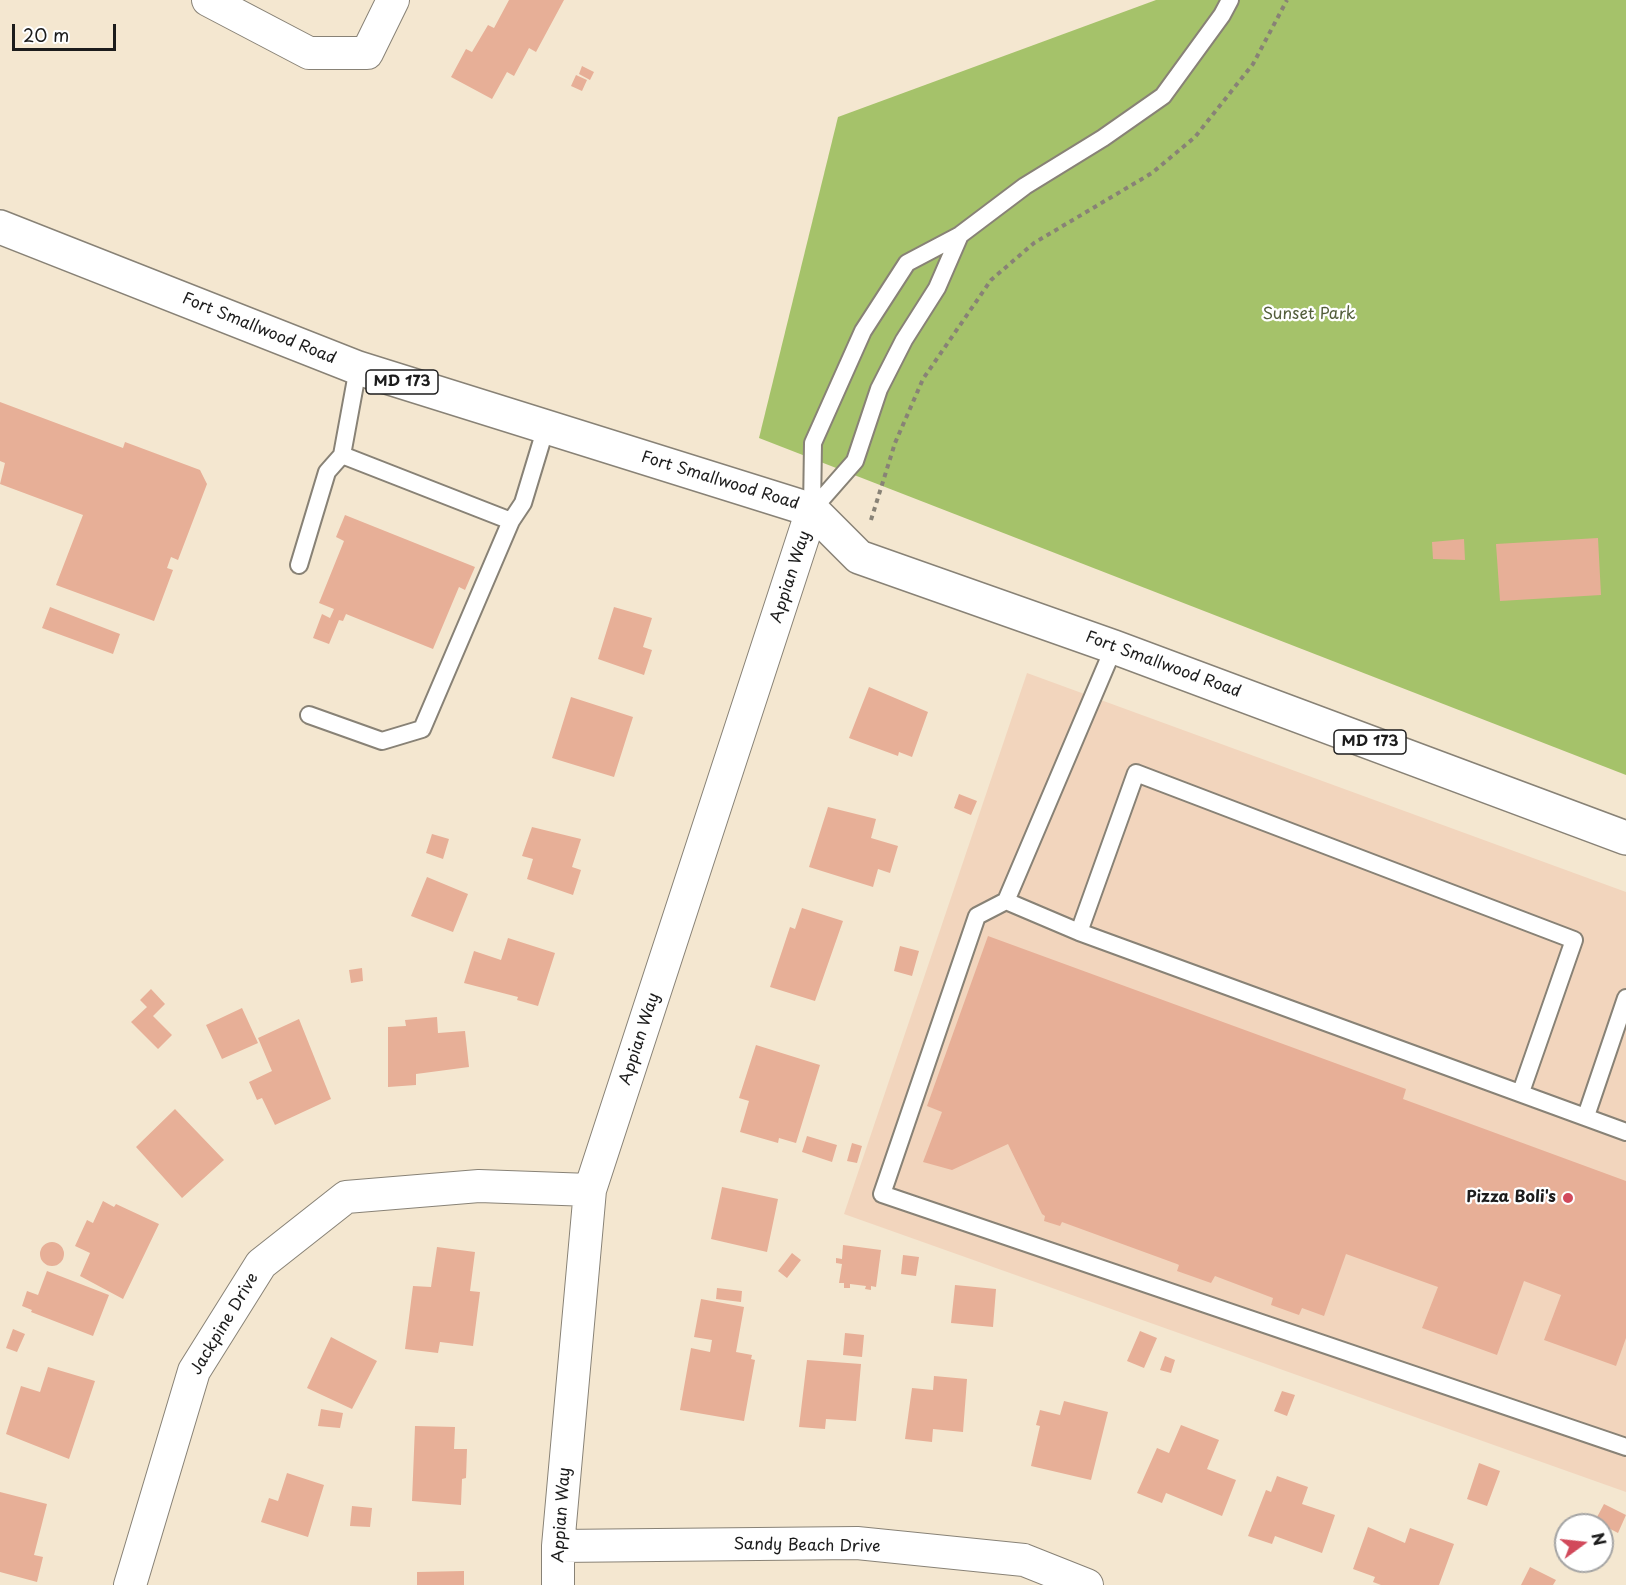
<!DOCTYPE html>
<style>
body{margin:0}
#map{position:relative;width:1626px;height:1585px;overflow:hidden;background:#f4e7d0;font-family:"Playpen Sans",sans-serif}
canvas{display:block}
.north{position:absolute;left:1554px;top:1513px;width:60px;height:60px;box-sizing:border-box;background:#fff;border:2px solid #a4a4a4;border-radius:50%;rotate:75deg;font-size:16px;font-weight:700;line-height:24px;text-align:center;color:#1c1c1c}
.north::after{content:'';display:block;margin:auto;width:21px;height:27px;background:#d1495b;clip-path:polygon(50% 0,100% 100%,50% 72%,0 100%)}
.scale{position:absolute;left:12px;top:24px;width:104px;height:27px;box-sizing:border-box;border:3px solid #1c1c1c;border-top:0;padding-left:8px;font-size:18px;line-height:21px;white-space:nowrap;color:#1c1c1c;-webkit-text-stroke:4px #fff;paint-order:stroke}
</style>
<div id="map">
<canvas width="1626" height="1585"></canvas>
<div class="north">N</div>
<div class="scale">20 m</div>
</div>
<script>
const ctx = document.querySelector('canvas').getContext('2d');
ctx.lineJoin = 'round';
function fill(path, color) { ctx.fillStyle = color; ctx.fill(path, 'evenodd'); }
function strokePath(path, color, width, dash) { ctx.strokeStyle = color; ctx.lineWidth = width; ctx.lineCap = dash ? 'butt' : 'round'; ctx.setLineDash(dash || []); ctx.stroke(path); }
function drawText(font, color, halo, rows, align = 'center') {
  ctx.font = font + ' "Playpen Sans",sans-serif'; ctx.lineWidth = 4.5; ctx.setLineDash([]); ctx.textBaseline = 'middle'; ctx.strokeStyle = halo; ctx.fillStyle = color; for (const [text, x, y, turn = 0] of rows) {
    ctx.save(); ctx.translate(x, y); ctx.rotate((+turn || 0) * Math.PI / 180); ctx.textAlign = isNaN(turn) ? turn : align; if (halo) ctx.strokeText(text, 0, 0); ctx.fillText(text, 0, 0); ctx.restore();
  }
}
fill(new Path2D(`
 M1027,673L1626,892V1492L844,1214Z`), '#f2d5bd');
fill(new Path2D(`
 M1156,0H1626V775L759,438L838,117Z`), '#a5c26a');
fill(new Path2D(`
 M509,0H564L536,52L529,48L514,76L507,72L492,99L451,77L466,49L472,52L488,25L494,28Z
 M582,66L594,72L590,80L579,74Z
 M576,75L587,80L582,91L571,86Z
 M0,402L123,448L125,442L200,470L207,484L178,560L171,557L167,568L173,570L154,621L56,585L83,515L0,484L5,463L0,461Z
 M345,515L475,567L465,590L459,587L433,649L346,614L343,621L339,620L329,644L313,638L322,614L330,618L334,609L319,603L344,541L336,537Z
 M1598,538L1601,595L1500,601L1496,544Z
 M1464,539L1465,560L1433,559L1432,542Z
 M50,607L120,634L113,654L42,628Z
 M614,607L652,618L643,647L652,650L644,675L598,659Z
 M869,687L928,712L912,757L899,752L898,756L849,738Z
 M571,697L633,717L614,777L552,758Z
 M959,794L977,801L971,815L954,808Z
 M828,807L876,819L871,838L898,846L890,873L878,869L873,887L809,867Z
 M532,827L581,839L572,867L581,870L573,895L527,879L533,859L522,856Z
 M432,834L449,839L443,859L426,853Z
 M427,877L468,894L453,932L411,916Z
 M802,908L843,921L815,1001L770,987L790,927L795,929Z
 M988,936L1406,1089L1403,1099L1626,1181V1338L1616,1366L1544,1340L1561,1295L1524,1281L1497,1355L1422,1328L1438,1287L1346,1254L1324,1316L1302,1308L1299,1315L1271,1305L1273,1298L1215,1276L1211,1283L1177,1271L1179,1265L1177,1264L1062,1222L1060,1226L1044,1221L1045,1216L1042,1214L1008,1144L952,1170L923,1162L942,1112L927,1106Z
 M508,938L555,953L538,1006L517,1000L518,997L464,983L474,951L501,960Z
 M900,946L919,951L912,976L894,971Z
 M362,968L363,981L351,983L349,970Z
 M151,989L165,1004L153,1016L172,1035L158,1049L131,1022L147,1007L140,1000Z
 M242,1008L258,1043L222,1059L206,1025Z
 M437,1017L438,1033L465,1031L469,1067L416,1074V1085L388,1087V1027L406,1026L405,1020Z
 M299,1019L331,1099L275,1125L262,1098L257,1100L249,1082L272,1071L258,1038Z
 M756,1045L820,1065L796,1143L779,1138L778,1143L740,1132L749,1101L739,1098Z
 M175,1109L224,1160L182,1198L136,1147Z
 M807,1136L837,1145L832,1162L802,1152Z
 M852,1143L862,1146L857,1163L847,1161Z
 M722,1187L778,1199L767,1252L711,1239Z
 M103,1201L114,1207L116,1204L159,1224L123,1299L80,1276L90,1253L75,1246L87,1220L93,1223Z
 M40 1254a12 12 0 1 1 24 0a12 12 0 1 1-24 0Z
 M843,1245L881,1250L876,1287L871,1286V1290L865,1289L866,1286L850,1284V1288H844V1283H839L842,1264L836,1263V1258L842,1259Z
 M437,1247L475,1252L470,1291L480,1292L473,1346L440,1342L438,1353L405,1349L413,1286L431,1287Z
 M792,1253L801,1260L787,1278L778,1271Z
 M903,1255L919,1257L916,1276L901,1274Z
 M47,1271L109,1295L93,1336L31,1312L32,1310L22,1306L27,1291L38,1295Z
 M955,1285L996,1289L993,1327L951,1323Z
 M717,1288L742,1291L741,1302L716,1299Z
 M701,1299L744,1307L736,1352L752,1355L751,1359L755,1360L744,1421L680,1410L691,1348L710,1352L712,1340L694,1337Z
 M13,1329L25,1334L17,1352L6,1348Z
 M1140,1331L1157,1338L1144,1368L1127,1361Z
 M845,1333L864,1335L862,1357L843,1355Z
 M331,1337L377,1361L352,1409L307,1388Z
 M1165,1356L1175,1360L1171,1373L1160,1370Z
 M807,1360L861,1364L856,1421L826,1419L825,1429L799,1427Z
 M48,1367L95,1381L69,1459L6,1434L21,1386L40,1392Z
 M934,1376L967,1379L963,1432L933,1429L932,1442L905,1439L912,1388L933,1390Z
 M1282,1391L1295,1395L1287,1416L1274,1411Z
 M1064,1401L1108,1412L1091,1480L1031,1466L1040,1426L1036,1425L1040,1410L1060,1415Z
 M321,1409L343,1413L340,1428L318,1426Z
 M1181,1425L1219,1440L1207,1469L1236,1480L1222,1516L1166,1493L1162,1503L1137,1493L1157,1448L1169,1453Z
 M415,1426L455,1427L454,1449H467L466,1478L462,1479L461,1505L412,1501Z
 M1479,1463L1500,1471L1487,1506L1467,1499Z
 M287,1473L324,1485L308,1537L261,1522L269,1498L278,1501Z
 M1277,1476L1308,1487L1302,1504L1335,1515L1322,1553L1275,1536L1272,1544L1248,1536L1266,1490L1271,1492Z
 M0,1492L47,1504L34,1555L43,1557L37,1582L0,1572Z
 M1604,1504L1626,1515L1618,1533L1595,1521Z
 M352,1506L372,1508L370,1527L350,1526Z
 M1368,1527L1405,1543L1410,1528L1454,1544L1439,1585H1381L1373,1582L1375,1577L1353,1569Z
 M1530,1567L1556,1580L1553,1585H1521Z
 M464,1571V1585H417V1572Z`), '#e7af97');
const service = new Path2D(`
 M358,368L342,455L511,521L523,503L546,427
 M812,510L813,443L863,331L907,263L960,235L1025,186L1103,138L1163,96L1222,15L1230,0
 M812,510L855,461L879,389L904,340L937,288L960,235
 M299,565L327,472L342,455
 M1114,647L1006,901L1079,932L1626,1132
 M309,715L382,741L422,729L511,521
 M1006,901L977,916L882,1194L1626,1447
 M1079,932L1136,773L1574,940L1521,1092
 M1586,1116L1626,998`);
const minor = new Path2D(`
 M208,0L309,53H367L393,0
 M558,1546L857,1543L1024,1560L1087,1585
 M130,1585L194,1371L261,1264L346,1197L479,1186L590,1190
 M558,1585V1546L590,1190L812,510`);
const primary = new Path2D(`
 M0,227L358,368L812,510L859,557L1114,647L1626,838`);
strokePath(service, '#888276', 20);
strokePath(minor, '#888276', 34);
strokePath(primary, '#888276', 36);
strokePath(new Path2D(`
 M871,520L895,443L923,379L991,280L1034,243L1152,173L1195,137L1253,64L1287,0`), '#888276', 4, [4.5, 4.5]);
strokePath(service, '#fff', 16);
strokePath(minor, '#fff', 32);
strokePath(primary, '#fff', 33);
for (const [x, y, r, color] of [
 [1568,1198,6,"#d1495b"]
]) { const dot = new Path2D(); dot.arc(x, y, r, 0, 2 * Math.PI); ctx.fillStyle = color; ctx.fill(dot); strokePath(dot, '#fff', 2); }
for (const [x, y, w] of [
 [402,382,72],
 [1370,742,72]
]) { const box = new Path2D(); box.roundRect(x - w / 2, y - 12, w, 24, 4.5); ctx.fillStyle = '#fff'; ctx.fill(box); strokePath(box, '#1c1c1c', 1.5); }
drawText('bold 15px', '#1c1c1c', null, [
 ["MD 173",402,382],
 ["MD 173",1370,742]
]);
drawText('16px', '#535e3b', '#fff', [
 ["Sunset Park",1309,315]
]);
drawText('16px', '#1c1c1c', '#fff', [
 ["Fort Smallwood Road",259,329,22],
 ["Fort Smallwood Road",720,481,17],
 ["Appian Way",791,577,-72],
 ["Fort Smallwood Road",1163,665,20],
 ["Appian Way",640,1039,-72],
 ["Jackpine Drive",225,1324,-59],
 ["Appian Way",562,1515,-86],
 ["Sandy Beach Drive",807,1546,1]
]);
drawText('bold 16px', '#1c1c1c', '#fff', [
 ["Pizza Boli's",1556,1198]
], 'right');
</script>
